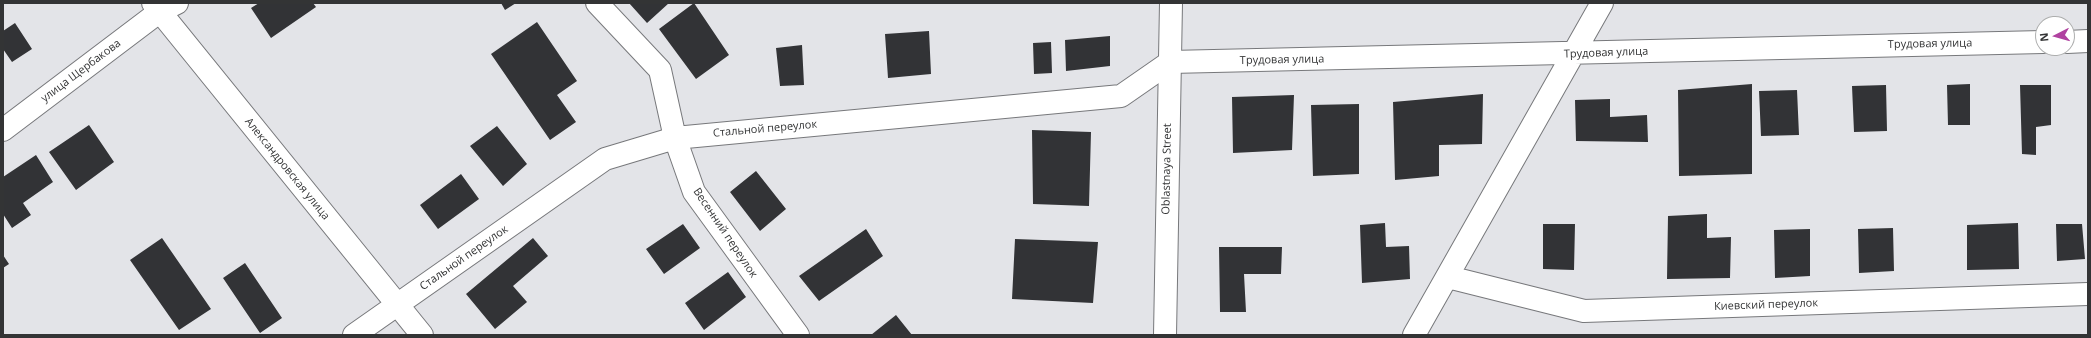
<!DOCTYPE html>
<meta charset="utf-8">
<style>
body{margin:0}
#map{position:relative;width:2091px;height:338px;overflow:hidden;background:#e3e4e8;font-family:"Open Sans",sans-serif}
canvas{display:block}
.frame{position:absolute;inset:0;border:4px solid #333435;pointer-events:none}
.north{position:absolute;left:2035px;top:16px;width:40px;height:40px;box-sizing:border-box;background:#fff;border:1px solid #adaeae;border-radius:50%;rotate:264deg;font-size:11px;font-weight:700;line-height:16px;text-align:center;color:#333435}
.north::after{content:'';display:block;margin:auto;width:14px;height:18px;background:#b042a0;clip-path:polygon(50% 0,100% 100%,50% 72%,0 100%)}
</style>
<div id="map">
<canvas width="2091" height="338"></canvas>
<div class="frame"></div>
<div class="north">N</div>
</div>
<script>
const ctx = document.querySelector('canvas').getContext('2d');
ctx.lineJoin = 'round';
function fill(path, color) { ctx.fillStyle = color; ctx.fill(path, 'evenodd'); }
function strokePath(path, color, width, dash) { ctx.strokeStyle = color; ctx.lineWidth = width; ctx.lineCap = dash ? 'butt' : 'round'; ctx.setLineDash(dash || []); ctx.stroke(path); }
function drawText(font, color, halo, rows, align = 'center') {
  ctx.font = font + ' "Open Sans",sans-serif'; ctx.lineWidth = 4; ctx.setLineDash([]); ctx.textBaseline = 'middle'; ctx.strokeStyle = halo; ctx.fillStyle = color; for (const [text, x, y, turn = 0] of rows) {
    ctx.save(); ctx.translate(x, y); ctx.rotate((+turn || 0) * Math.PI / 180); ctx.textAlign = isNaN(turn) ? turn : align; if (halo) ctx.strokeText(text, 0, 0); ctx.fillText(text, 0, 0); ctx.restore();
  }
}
fill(new Path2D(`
 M259,3H313L316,7L271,38L251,8Z
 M501,3H516L505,10Z
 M629,3H669L647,23Z
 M694,3L729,55L696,79L659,29Z
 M537,22L577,81L557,95L576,122L550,140L491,54Z
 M15,23L32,49L12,62L3,49V31Z
 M929,31L931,74L888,78L885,34Z
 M1110,36V66L1066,71L1065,40Z
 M1051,42L1052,73L1034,74L1033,43Z
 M802,45L804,85L780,86L776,48Z
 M1752,84V174L1679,176L1678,90Z
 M1970,84V125H1948L1947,85Z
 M1886,85L1887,131L1854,132L1852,86Z
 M2020,85H2051V125L2036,127V155L2022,154Z
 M1797,90L1799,135L1761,136L1759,91Z
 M1483,94L1482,144L1439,145V176L1395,180L1393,102Z
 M1294,95L1292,150L1233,153L1232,97Z
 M1610,99V117L1647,115L1648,142L1576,141L1575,100Z
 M1359,104V174L1313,176L1311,105Z
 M89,125L114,162L76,190L49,152Z
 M497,126L527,164L503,186L470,146Z
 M1032,130L1091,132L1089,206L1033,204Z
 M36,155L53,182L23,203L31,215L12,228L3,214V177Z
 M756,171L786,209L760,231L730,192Z
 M461,174L479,199L438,229L420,205Z
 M1707,214V238L1731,237L1730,278L1667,279L1668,216Z
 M1385,223L1386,247L1409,246L1410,279L1362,283L1360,225Z
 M2018,223L2019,269L1967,270V225Z
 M683,224L700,248L664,274L646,249Z
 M1543,224H1575L1574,270L1543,269Z
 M2056,224H2082L2085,259L2057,261Z
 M1893,228L1894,271L1859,273L1858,229Z
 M866,229L883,256L819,301L799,276Z
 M1810,229V276L1775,278L1774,230Z
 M162,238L211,309L179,330L130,260Z
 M533,238L548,256L513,286L527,302L495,329L466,294Z
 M1015,239L1098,242L1093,303L1012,299Z
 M1219,247H1282L1281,274H1244L1246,312H1220Z
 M3,255L9,264L3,268Z
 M245,263L282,318L260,333L223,278Z
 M728,272L746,297L704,330L685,303Z
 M896,315L912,335H871Z`), '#323336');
const street = new Path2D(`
 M153,3L422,335
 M597,3L660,70L675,138L694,192L798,335
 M2067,42L2088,41
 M3,130L159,12L177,3
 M1448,277L1584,311L2088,294
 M354,335L605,159L675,138L1121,96L1170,62L2043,42
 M1414,335L1602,3`);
const secondary = new Path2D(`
 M1165,335L1171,3`);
strokePath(street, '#77787b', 24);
strokePath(secondary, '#77787b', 24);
strokePath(street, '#fff', 22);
strokePath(secondary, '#fff', 22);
drawText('11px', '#333435', '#fff', [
 ["Трудовая улица",1930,44,-1],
 ["Трудовая улица",1606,53,-2],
 ["Трудовая улица",1282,60,-1],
 ["улица Щербакова",81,71,-37],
 ["Стальной переулок",765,129,-5],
 ["Александровская улица",287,169,51],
 ["Oblastnaya Street",1167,169,-89],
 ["Весенний переулок",725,233,56],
 ["Стальной переулок",464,258,-35],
 ["Киевский переулок",1766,305,-2]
]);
</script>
